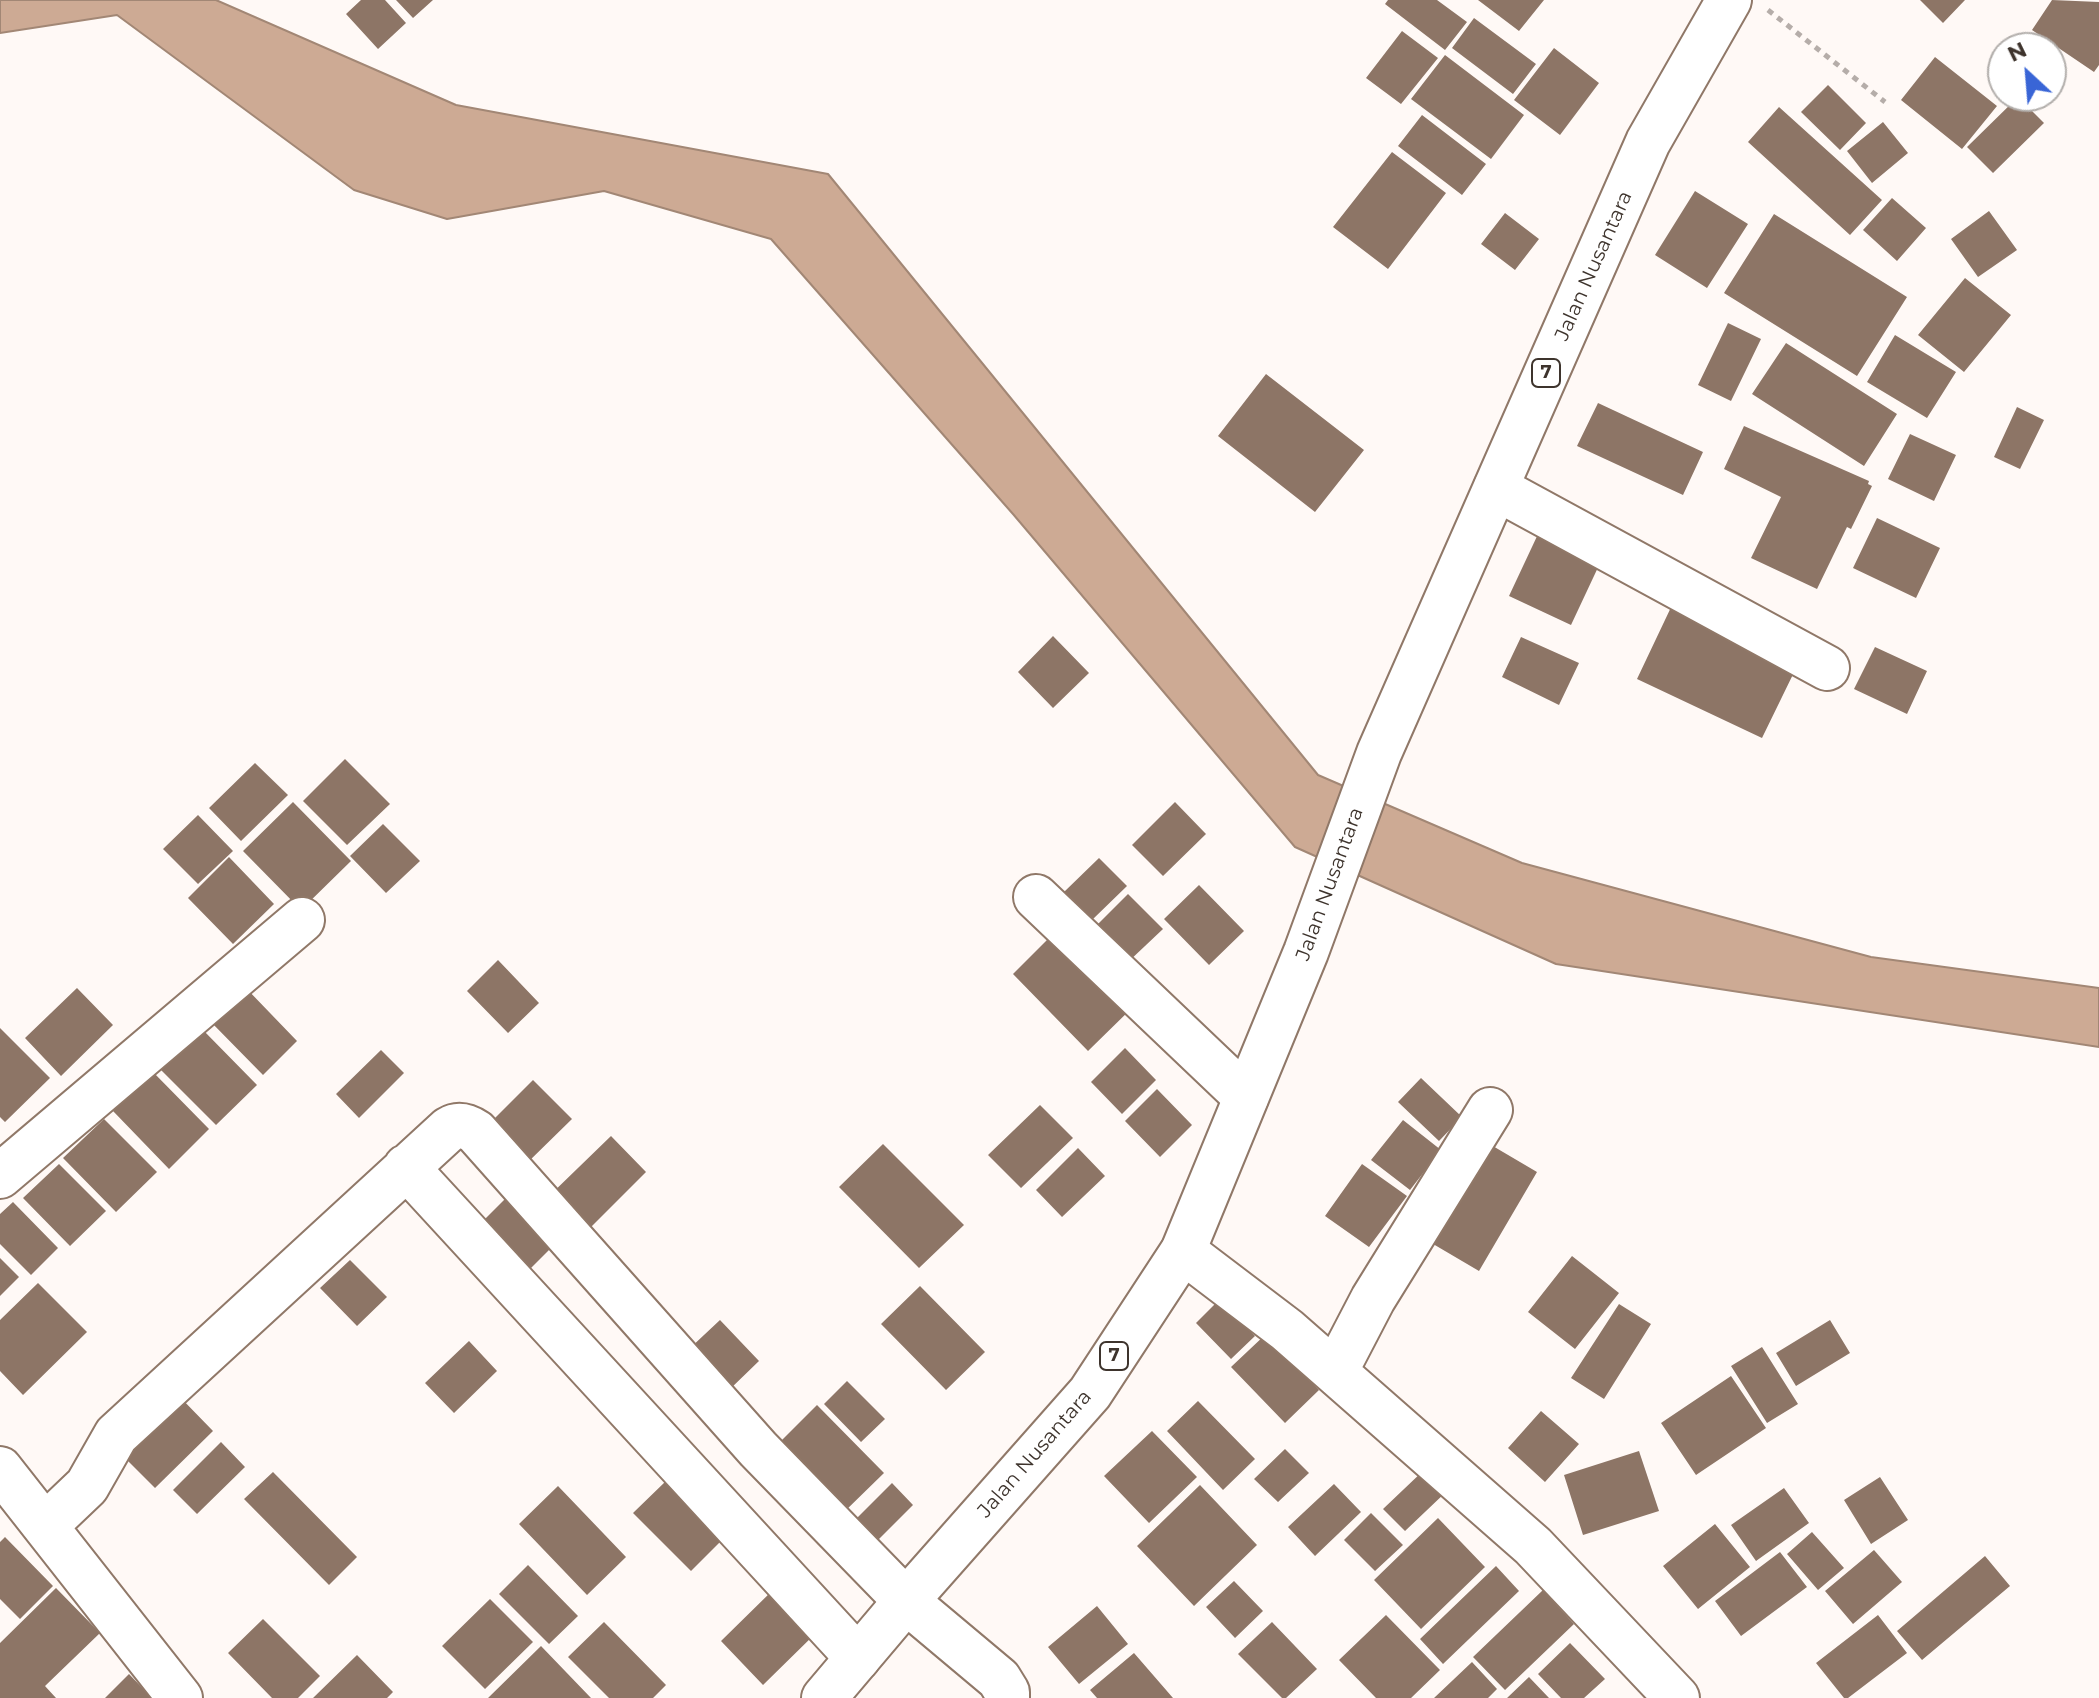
<!DOCTYPE html>
<style>
body{margin:0}
#map{position:relative;width:2099px;height:1698px;overflow:hidden;background:#fff9f6;font-family:Montserrat,sans-serif}
canvas{display:block}
.north{position:absolute;left:1987px;top:32px;width:80px;height:80px;box-sizing:border-box;background:#fff;border:2px solid #b2aeab;border-radius:50%;rotate:334deg;font-size:22px;font-weight:700;line-height:32px;text-align:center;color:#3e342d}
.north::after{content:'';display:block;margin:auto;width:28px;height:36px;background:#3965d6;clip-path:polygon(50% 0,100% 100%,50% 72%,0 100%)}
</style>
<div id="map">
<canvas width="2099" height="1698"></canvas>
<div class="north">N</div>
</div>
<script>
const ctx = document.querySelector('canvas').getContext('2d');
ctx.lineJoin = 'round';
function fill(path, color) { ctx.fillStyle = color; ctx.fill(path, 'evenodd'); }
function strokePath(path, color, width, dash) { ctx.strokeStyle = color; ctx.lineWidth = width; ctx.lineCap = dash ? 'butt' : 'round'; ctx.setLineDash(dash || []); ctx.stroke(path); }
function drawText(font, color, halo, rows, align = 'center') {
  ctx.font = font + ' Montserrat,sans-serif'; ctx.lineWidth = 8; ctx.setLineDash([]); ctx.textBaseline = 'middle'; ctx.strokeStyle = halo; ctx.fillStyle = color; for (const [text, x, y, turn = 0] of rows) {
    ctx.save(); ctx.translate(x, y); ctx.rotate((+turn || 0) * Math.PI / 180); ctx.textAlign = isNaN(turn) ? turn : align; if (halo) ctx.strokeText(text, 0, 0); ctx.fillText(text, 0, 0); ctx.restore();
  }
}
const water = new Path2D(`
 M0,0H216L456,105L828,174L1318,775L1522,863L1871,957L2099,988V1047L1556,964L1295,847L1013,514L771,239L604,191L447,219L354,190L117,15L0,33Z`);
fill(water, '#cdaa94');
strokePath(water, '#a28775', 2);
fill(new Path2D(`
 M361,0H385L406,23L378,49L346,14Z
 M396,0H433L413,18Z
 M1388,0H1437L1467,22L1445,50L1385,4Z
 M1478,0H1544L1519,31Z
 M1920,0H1965L1943,23Z
 M2052,0L2099,2V65L2094,72L2032,30Z
 M1474,18L1536,64L1513,94L1452,48Z
 M1402,31L1438,58L1401,104L1366,78Z
 M1554,48L1599,83L1560,135L1514,100Z
 M1445,55L1524,115L1491,159L1411,99Z
 M1935,57L1997,106L1962,149L1901,100Z
 M1828,85L1866,123L1840,150L1801,112Z
 M2018,97L2044,123L1993,173L1967,147Z
 M1779,107L1882,200L1850,235L1748,142Z
 M1422,115L1486,164L1462,195L1398,146Z
 M1883,122L1908,153L1872,183L1847,151Z
 M1392,152L1446,193L1388,269L1333,227Z
 M1695,191L1748,224L1707,288L1655,255Z
 M1892,198L1926,228L1897,261L1863,230Z
 M1989,211L2017,250L1978,277L1951,239Z
 M1505,213L1539,239L1515,270L1481,244Z
 M1774,214L1907,297L1857,376L1724,293Z
 M1965,278L2011,315L1964,372L1918,335Z
 M1728,323L1761,339L1731,401L1698,385Z
 M1895,335L1956,372L1927,418L1867,382Z
 M1786,343L1897,414L1864,466L1752,394Z
 M1266,374L1364,450L1315,512L1218,436Z
 M1598,403L1703,452L1683,495L1577,446Z
 M2017,407L2044,420L2020,469L1994,457Z
 M1744,426L1869,481L1868,484L1872,486L1851,529L1847,527L1817,589L1751,558L1781,497L1724,469Z
 M1910,434L1956,455L1934,501L1888,479Z
 M1877,518L1940,548L1916,598L1853,568Z
 M1539,532L1601,561L1571,625L1509,596Z
 M1674,601L1800,660L1762,738L1637,679Z
 M1053,636L1089,673L1053,708L1018,672Z
 M1521,637L1579,663L1559,705L1502,677Z
 M1875,647L1927,671L1907,714L1854,689Z
 M345,759L390,804L347,845L303,801Z
 M255,763L288,795L241,841L209,808Z
 M293,802L351,861L301,910L243,851Z
 M1175,802L1206,834L1163,876L1132,845Z
 M198,815L233,851L198,884L163,849Z
 M383,824L420,861L386,893L350,856Z
 M229,857L274,904L233,944L188,898Z
 M1099,858L1127,886L1092,920L1064,892Z
 M1199,885L1244,931L1209,965L1164,919Z
 M1128,894L1163,929L1127,963L1093,929Z
 M1059,928L1135,1005L1088,1051L1013,974Z
 M498,960L539,1003L508,1033L467,991Z
 M244,986L297,1041L263,1075L209,1020Z
 M77,988L113,1025L61,1076L25,1038Z
 M0,1028L50,1078L5,1122L0,1117Z
 M203,1030L257,1085L216,1125L161,1070Z
 M1125,1048L1156,1080L1122,1114L1091,1082Z
 M381,1050L404,1073L359,1118L336,1094Z
 M153,1072L209,1129L169,1169L113,1111Z
 M1421,1078L1462,1117L1439,1141L1398,1102Z
 M533,1080L572,1119L525,1165L487,1126Z
 M1157,1089L1192,1125L1160,1157L1125,1121Z
 M1040,1105L1073,1138L1021,1188L988,1155Z
 M104,1119L157,1172L116,1212L63,1158Z
 M1403,1120L1441,1150L1410,1190L1371,1160Z
 M611,1136L646,1172L582,1236L546,1199Z
 M1486,1142L1537,1172L1479,1271L1428,1241Z
 M883,1144L964,1225L919,1268L839,1187Z
 M1078,1148L1105,1176L1062,1217L1036,1190Z
 M59,1164L106,1211L70,1246L23,1198Z
 M1362,1164L1407,1196L1369,1247L1325,1216Z
 M512,1192L559,1240L528,1271L481,1223Z
 M13,1202L58,1248L31,1275L0,1244V1214Z
 M1572,1256L1619,1293L1575,1349L1528,1312Z
 M0,1258L19,1277L0,1296Z
 M350,1260L387,1297L357,1326L320,1288Z
 M38,1283L87,1332L23,1395L0,1371V1320Z
 M920,1286L985,1352L946,1390L881,1324Z
 M1220,1299L1255,1336L1231,1359L1196,1323Z
 M1619,1304L1651,1324L1604,1399L1571,1378Z
 M720,1320L759,1361L728,1391L688,1350Z
 M1830,1320L1850,1353L1796,1386L1776,1353Z
 M1266,1334L1319,1390L1285,1423L1231,1367Z
 M469,1341L497,1371L454,1413L425,1383Z
 M1762,1347L1798,1404L1767,1423L1731,1366Z
 M1731,1376L1766,1428L1696,1475L1661,1423Z
 M847,1381L885,1419L861,1442L824,1404Z
 M178,1395L213,1431L155,1488L119,1452Z
 M1198,1401L1255,1459L1223,1490L1167,1431Z
 M817,1405L884,1473L842,1514L775,1447Z
 M1541,1411L1579,1444L1545,1482L1508,1448Z
 M1152,1431L1197,1477L1149,1523L1104,1476Z
 M221,1442L245,1467L197,1514L173,1490Z
 M1285,1449L1309,1473L1278,1502L1254,1479Z
 M1639,1451L1659,1511L1583,1535L1564,1475Z
 M1424,1470L1446,1492L1405,1531L1383,1509Z
 M273,1472L357,1557L329,1585L244,1499Z
 M1880,1477L1908,1520L1871,1544L1844,1500Z
 M667,1480L724,1538L691,1571L633,1513Z
 M892,1483L913,1505L878,1540L857,1518Z
 M1334,1484L1361,1512L1315,1556L1288,1527Z
 M1200,1485L1257,1545L1194,1606L1137,1546Z
 M558,1486L626,1557L587,1595L519,1524Z
 M1784,1488L1809,1523L1756,1561L1731,1525Z
 M1371,1513L1403,1545L1375,1571L1344,1540Z
 M1438,1518L1485,1567L1421,1629L1374,1580Z
 M1715,1524L1750,1567L1698,1609L1663,1566Z
 M1812,1532L1844,1568L1818,1590L1787,1554Z
 M5,1537L53,1586L20,1619L0,1599V1542Z
 M1874,1550L1902,1582L1853,1624L1825,1591Z
 M1780,1552L1807,1587L1741,1636L1715,1601Z
 M1985,1556L2010,1586L1922,1660L1897,1631Z
 M528,1565L578,1616L549,1644L499,1594Z
 M1496,1566L1519,1591L1443,1664L1420,1639Z
 M1234,1581L1263,1611L1235,1638L1206,1607Z
 M56,1588L100,1633L45,1686L56,1698H0V1643Z
 M775,1588L817,1632L763,1685L721,1641Z
 M1543,1590L1574,1624L1505,1690L1473,1657Z
 M490,1599L533,1642L485,1689L442,1646Z
 M1097,1606L1128,1644L1079,1684L1048,1647Z
 M1386,1615L1440,1670L1411,1698H1376L1339,1660Z
 M1878,1615L1907,1653L1848,1698H1844L1816,1663Z
 M263,1619L320,1676L298,1698H272L228,1653Z
 M604,1622L666,1685L653,1698H609L568,1657Z
 M1272,1622L1317,1669L1286,1698H1282L1238,1654Z
 M1570,1643L1605,1679L1584,1698H1561L1538,1674Z
 M541,1646L591,1698H488Z
 M1134,1653L1173,1698H1097L1090,1690Z
 M357,1655L393,1692L387,1698H313Z
 M1472,1662L1497,1689L1488,1698H1434Z
 M129,1674L152,1698H105Z
 M1529,1677L1549,1698H1507Z`), '#8d7566');
const minor = new Path2D(`
 M1496,488L1827,668
 M1036,897L1246,1097
 M406,1167L858,1658
 M0,1176L302,920
 M1183,1251L1287,1330L1533,1546L1677,1698
 M1335,1372L1373,1299L1490,1110
 M0,1469L180,1698
 M45,1526L87,1486L116,1435L449,1129C459,1123 467,1126 476,1132L758,1449L906,1601L999,1679L1007,1692V1698`);
const highway = new Path2D(`
 M824,1698L906,1601L1090,1393L1183,1251L1306,952L1379,753L1648,142L1729,0`);
strokePath(minor, '#907868', 48);
strokePath(highway, '#907868', 48);
strokePath(new Path2D(`
 M1768,10L1885,102`), '#b5ada9', 5, [6, 6]);
strokePath(minor, '#fff', 44);
strokePath(highway, '#fff', 44);
for (const [x, y, w] of [
 [1546,373,28],
 [1114,1356,28]
]) { const box = new Path2D(); box.roundRect(x - w / 2, y - 14, w, 28, 6); ctx.fillStyle = '#fff'; ctx.fill(box); strokePath(box, '#3e342d', 2); }
drawText('bold 18px', '#3e342d', null, [
 ["7",1546,373],
 ["7",1114,1356]
]);
drawText('20px', '#3e342d', '#fff', [
 ["Jalan Nusantara",1594,266,-66],
 ["Jalan Nusantara",1330,884,-70],
 ["Jalan Nusantara",1035,1454,-49]
]);
</script>
